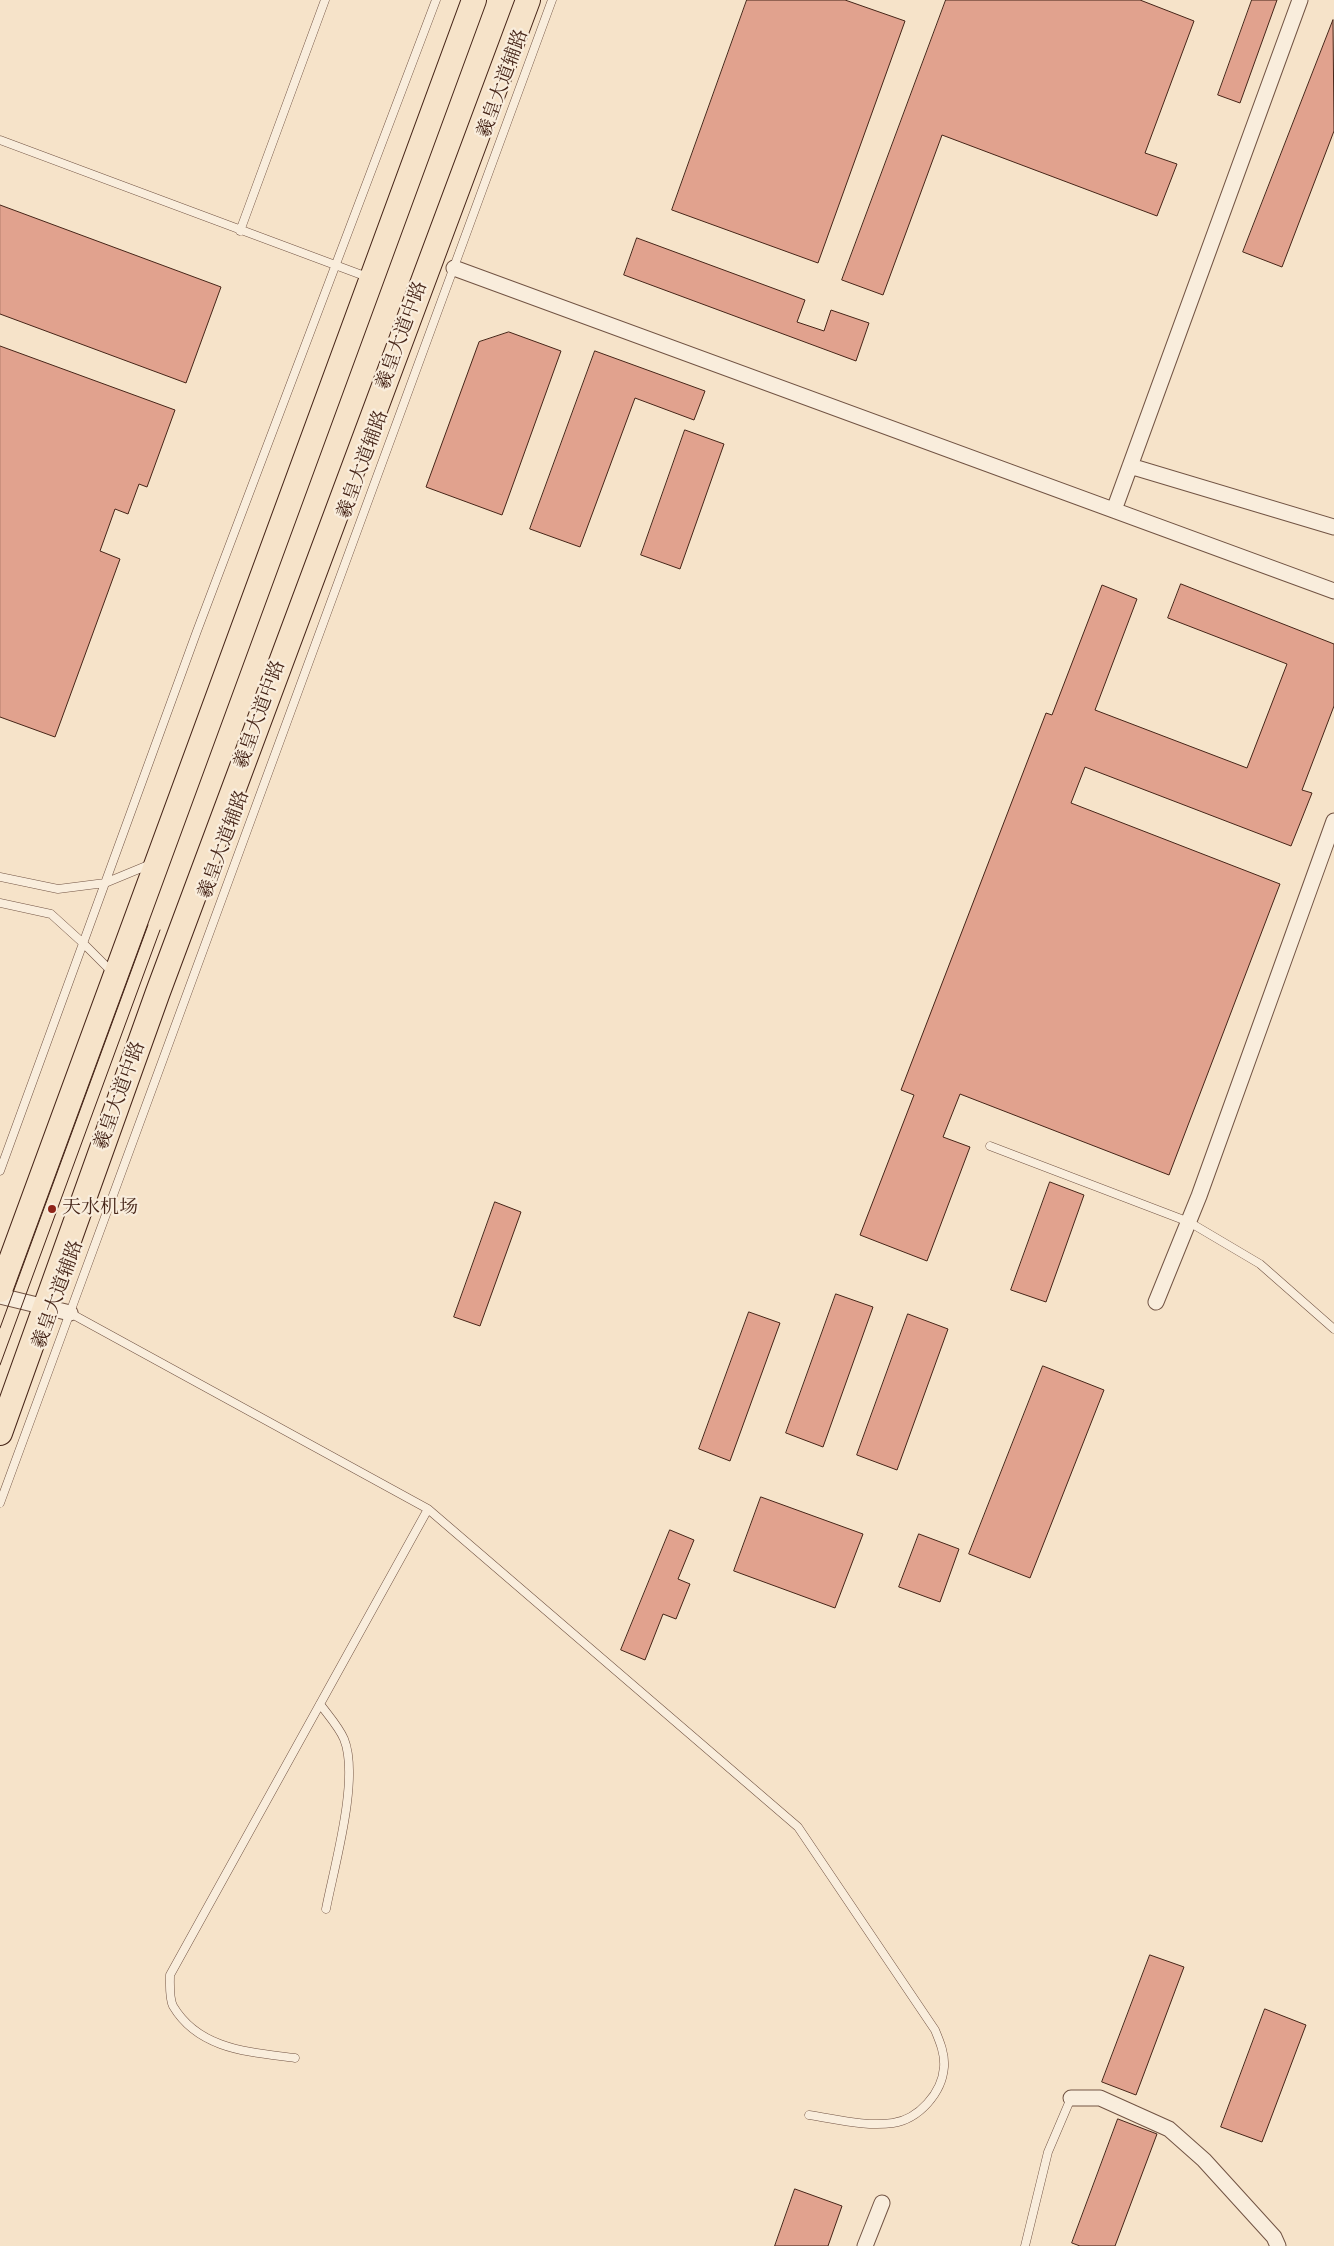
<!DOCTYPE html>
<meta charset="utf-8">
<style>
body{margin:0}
canvas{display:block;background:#f6e3c9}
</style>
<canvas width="1334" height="2246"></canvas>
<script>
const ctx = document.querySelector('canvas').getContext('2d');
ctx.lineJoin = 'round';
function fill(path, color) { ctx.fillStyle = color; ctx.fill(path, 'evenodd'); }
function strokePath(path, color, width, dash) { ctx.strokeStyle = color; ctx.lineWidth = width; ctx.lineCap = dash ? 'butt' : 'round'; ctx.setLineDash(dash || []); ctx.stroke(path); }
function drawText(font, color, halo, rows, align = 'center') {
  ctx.font = font + ' "IM FELL DW Pica","Noto Serif SC",serif'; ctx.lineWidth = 4.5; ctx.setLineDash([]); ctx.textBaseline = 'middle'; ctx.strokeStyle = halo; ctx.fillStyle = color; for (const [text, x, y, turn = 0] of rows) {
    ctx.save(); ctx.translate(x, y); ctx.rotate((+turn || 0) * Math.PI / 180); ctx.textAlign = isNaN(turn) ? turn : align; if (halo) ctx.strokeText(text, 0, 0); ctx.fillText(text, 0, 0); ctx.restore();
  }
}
const building = new Path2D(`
 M747,0H845L905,21L818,263L672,210Z
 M946,0H1140L1194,21L1145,153L1177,164L1157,216L942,135L883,295L842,280Z
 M1252,0H1277L1240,103L1218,95Z
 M1333,20L1334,131L1282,267L1243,252Z
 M0,205L221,287L186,383L0,314Z
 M637,238L805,300L797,322L824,331L831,310L869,323L856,361L624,275Z
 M509,332L561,351L502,515L426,487L479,342Z
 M0,346L175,410L147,487L139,484L128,514L115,509L100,551L120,559L55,737L0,717Z
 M595,351L705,391L694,420L635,398L580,547L530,529Z
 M685,430L724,444L680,569L641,555Z
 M1181,584L1334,644V706L1302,790L1312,793L1291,846L1085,767L1071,803L1280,884L1169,1175L960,1094L943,1137L970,1147L927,1261L860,1235L914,1095L901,1090L1046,713L1052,715L1102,585L1137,599L1095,710L1247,768L1287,664L1168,618Z
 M1050,1182L1084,1195L1046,1302L1011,1290Z
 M495,1202L521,1212L480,1326L454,1317Z
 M836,1294L873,1307L823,1447L786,1433Z
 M749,1312L780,1323L730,1461L699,1449Z
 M908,1314L948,1329L897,1470L857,1455Z
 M1043,1366L1104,1390L1030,1578L969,1554Z
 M761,1497L863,1534L835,1608L734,1571Z
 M670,1530L694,1540L678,1579L690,1584L676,1619L663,1614L645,1660L621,1650Z
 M919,1534L959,1549L940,1602L899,1587Z
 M1150,1955L1184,1967L1136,2095L1102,2082Z
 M1265,2009L1306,2025L1262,2142L1221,2127Z
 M1118,2119L1157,2134L1115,2246H1080L1072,2243Z
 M795,2189L842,2206L828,2246H775Z`);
fill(building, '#e1a28e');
strokePath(building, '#462518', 1);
const service = new Path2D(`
 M0,140L370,278
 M240,231L325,0
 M0,877L58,889L105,883L151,864
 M0,903L51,914L83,943L113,973
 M990,1146L1189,1222L1260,1264L1334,1329
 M0,1171L197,631L436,0
 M70,1313L428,1509L798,1827L935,2030C940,2042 945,2054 944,2067C942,2093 919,2119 893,2123C866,2127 836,2119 809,2115
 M0,1503L552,0
 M320,1704C328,1715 339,1727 344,1739C360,1778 334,1867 326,1909
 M295,2058C250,2052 199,2050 173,2006C169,1998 170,1984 170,1975L428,1509
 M1025,2246L1048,2152L1071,2098`);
const minor = new Path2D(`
 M454,268L1334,591
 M1130,466L1334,527
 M1114,510L1300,0
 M0,1296L70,1313
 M1156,1302L1199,1196L1334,821
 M1071,2098H1100L1169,2129L1204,2160L1274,2237L1278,2246
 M865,2246L882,2203`);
const primary = new Path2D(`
 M0,1290L474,0
 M0,1433L158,992L528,0`);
strokePath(service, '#725444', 9);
strokePath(minor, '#725444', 17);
strokePath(primary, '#462518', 26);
strokePath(service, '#f9eddc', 8);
strokePath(minor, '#f9eddc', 15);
strokePath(primary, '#f6e3c9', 24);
strokePath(new Path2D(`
 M0,1328L148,925
 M0,1365L160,930`), '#462518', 1);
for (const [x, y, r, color] of [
 [52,1209,5,"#8f2418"]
]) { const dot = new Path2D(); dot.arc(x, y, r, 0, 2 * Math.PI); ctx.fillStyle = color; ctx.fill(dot); strokePath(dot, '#f9eddc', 2); }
drawText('19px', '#462518', '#f9eddc', [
 ["羲皇大道辅路",504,84,-70],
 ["羲皇大道中路",403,336,-70],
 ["羲皇大道辅路",364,465,-70],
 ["羲皇大道中路",261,715,-70],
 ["羲皇大道辅路",225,845,-70],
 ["羲皇大道中路",121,1096,-70],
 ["羲皇大道辅路",59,1295,-70]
]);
drawText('19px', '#462518', '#f9eddc', [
 ["天水机场",62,1209]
], 'left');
</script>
